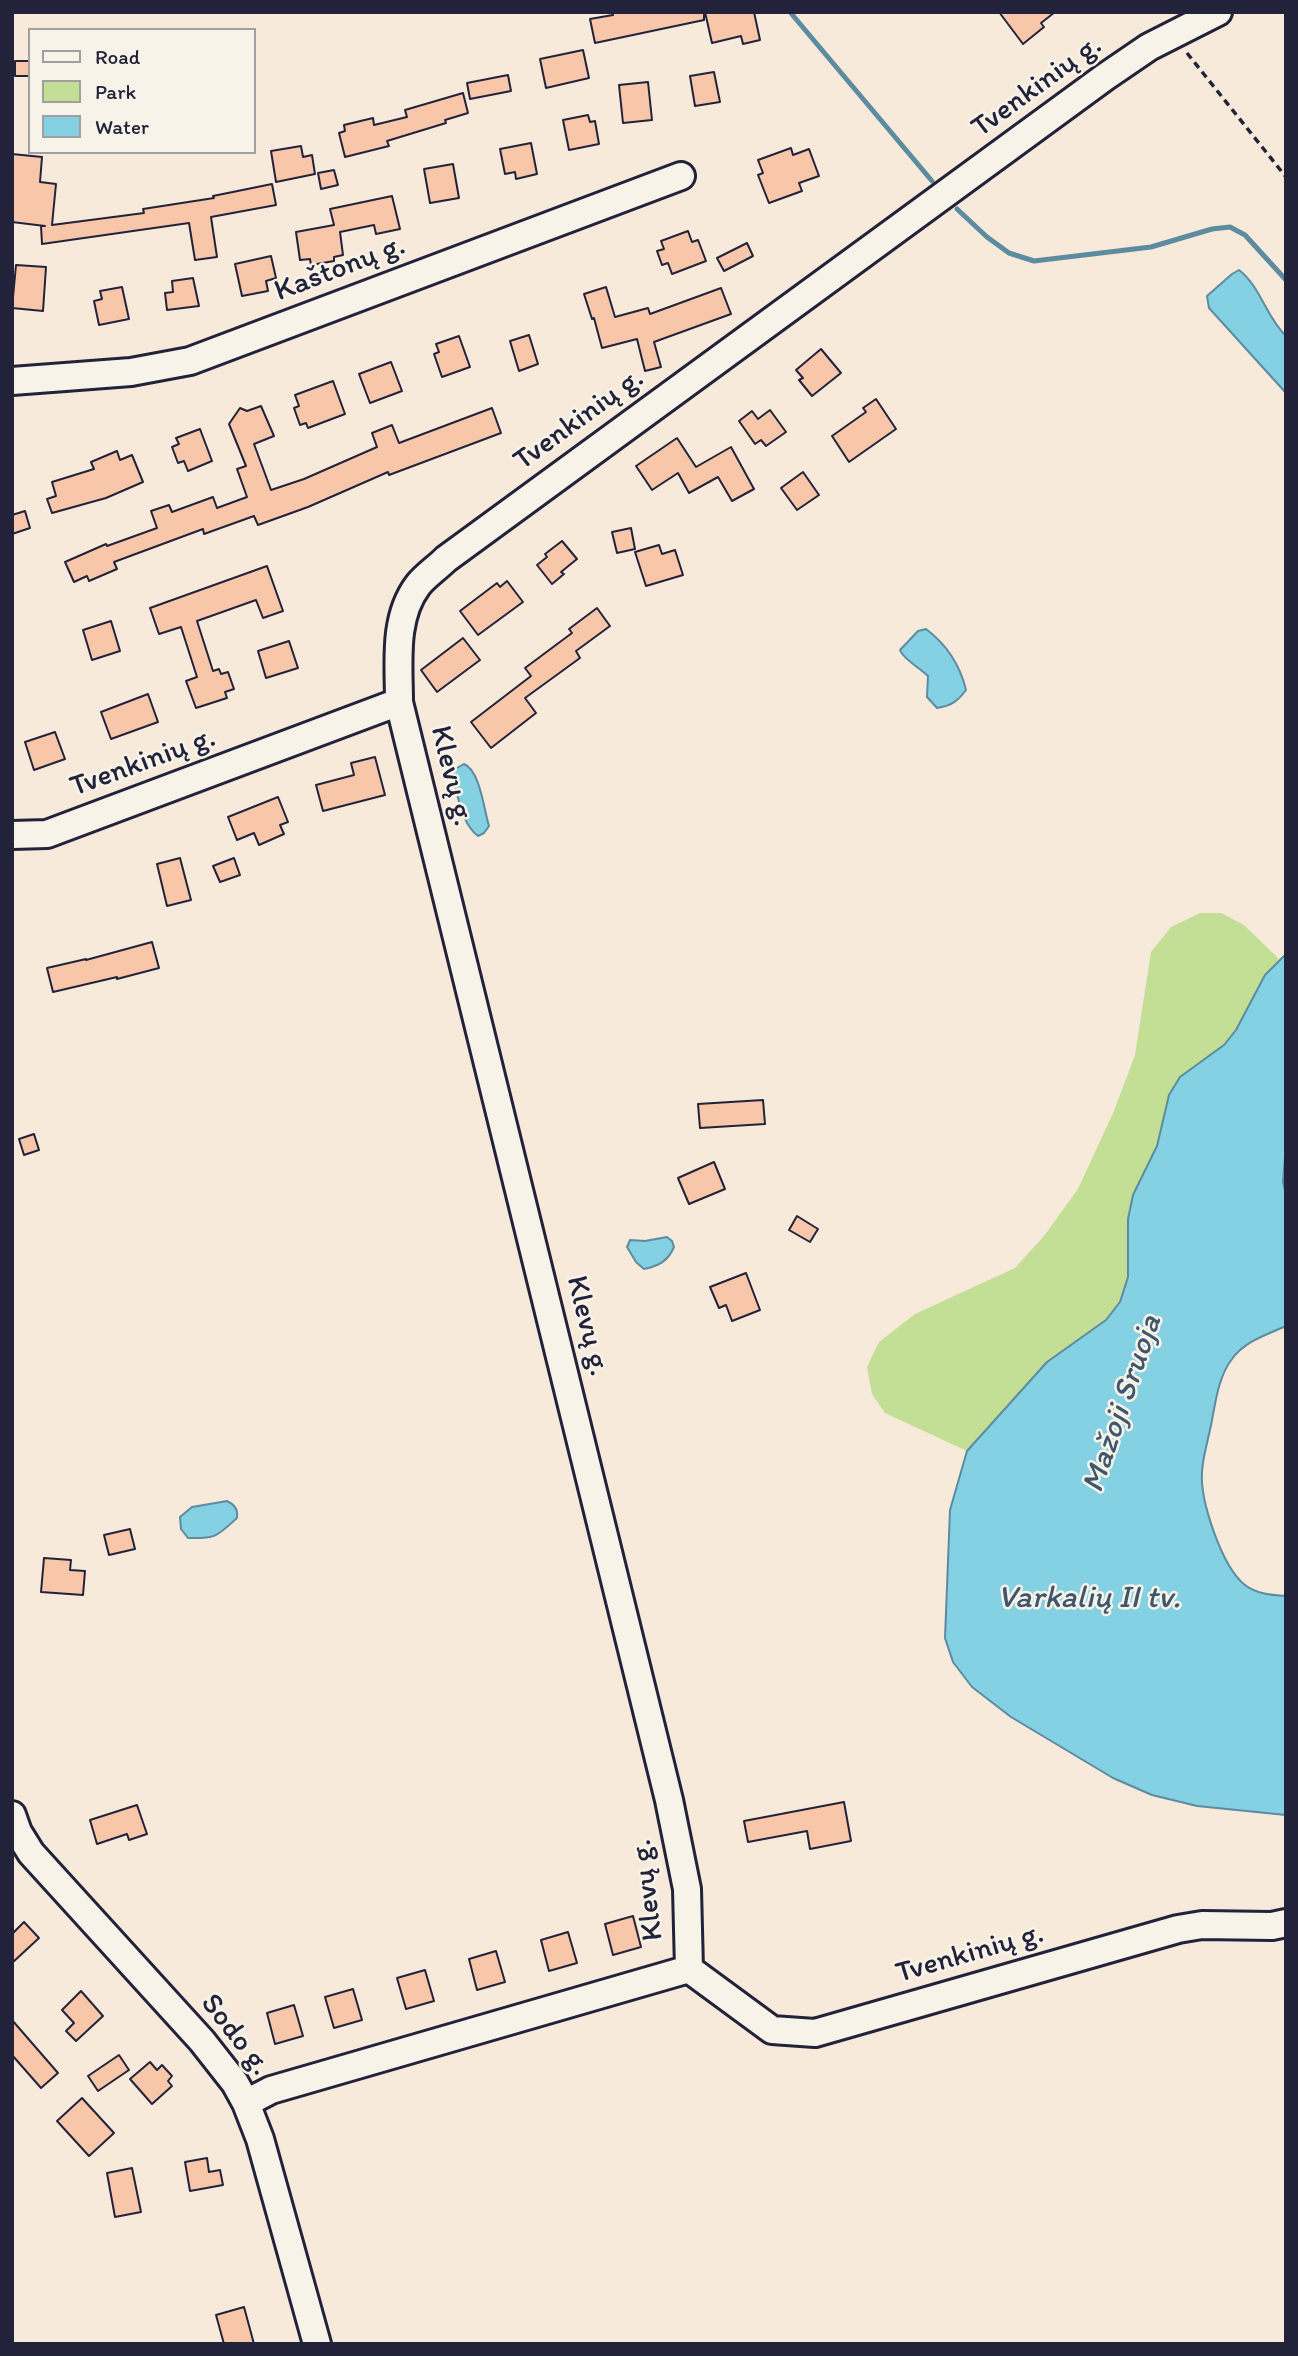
<!DOCTYPE html>
<meta charset="utf-8">
<style>
body{margin:0}
#map{position:relative;width:1298px;height:2356px;overflow:hidden;background:#f7eadb;font-family:Itim,sans-serif}
canvas{display:block}
.frame{position:absolute;inset:0;border:14px solid #22223b;pointer-events:none}
.legend{position:absolute;left:28px;top:28px;width:228px;height:126px;box-sizing:border-box;background:#f7f3e8;border:2px solid #a29fa3;margin:0;padding:9px 12px;list-style:none;font-size:21px;color:#22223b}
.legend li{display:flex;align-items:center;gap:14px;height:35px}
.legend b{width:35px;border:2px solid #a29fa3}
</style>
<div id="map">
<canvas width="1298" height="2356"></canvas>
<div class="frame"></div>
<ul class="legend">
<li><b style="height:9px;background:#f7f3e8"></b>Road</li>
<li><b style="height:19px;background:#c3de95"></b>Park</li>
<li><b style="height:19px;background:#84d1e3"></b>Water</li>
</ul>
</div>
<script>
const ctx = document.querySelector('canvas').getContext('2d');
ctx.lineJoin = 'round';
function fill(path, color) { ctx.fillStyle = color; ctx.fill(path, 'evenodd'); }
function strokePath(path, color, width, dash) { ctx.strokeStyle = color; ctx.lineWidth = width; ctx.lineCap = dash ? 'butt' : 'round'; ctx.setLineDash(dash || []); ctx.stroke(path); }
function drawText(font, color, halo, rows, align = 'center') {
  ctx.font = font + ' Itim,sans-serif'; ctx.lineWidth = 5; ctx.setLineDash([]); ctx.textBaseline = 'middle'; ctx.strokeStyle = halo; ctx.fillStyle = color; for (const [text, x, y, turn = 0] of rows) {
    ctx.save(); ctx.translate(x, y); ctx.rotate((+turn || 0) * Math.PI / 180); ctx.textAlign = isNaN(turn) ? turn : align; if (halo) ctx.strokeText(text, 0, 0); ctx.fillText(text, 0, 0); ctx.restore();
  }
}
fill(new Path2D(`
 M1200,913H1221L1244,925L1279,959L1265,975L1236,1030L1224,1045L1180,1077L1169,1095L1157,1146L1133,1195L1128,1219V1277L1120,1302L1106,1320L1047,1362L967,1451L885,1413L872,1394L867,1367L879,1342L915,1314L1015,1268L1044,1236L1078,1189L1114,1111L1135,1055L1151,952L1171,927Z`), '#c3de95');
const water = new Path2D(`
 M1239,270C1261,287 1266,317 1286,336V393L1209,308L1207,296L1232,274Z
 M926,629C946,644 960,665 966,690C958,701 951,706 937,708L927,697L928,676C920,668 903,659 900,650L918,631Z
 M464,764C480,770 484,810 489,826L484,833L478,836C461,824 458,794 452,775L455,769Z
 M1286,954V1145L1283,1182L1286,1195V1326C1266,1335 1245,1341 1232,1359C1219,1376 1216,1399 1212,1420C1209,1437 1203,1455 1202,1472C1200,1501 1222,1567 1245,1585C1257,1594 1271,1595 1286,1596V1815L1197,1806L1152,1795L1113,1778L1011,1717L972,1687L953,1662L945,1638L950,1510L967,1451L1047,1362L1106,1320L1120,1302L1128,1277V1219L1133,1195L1157,1146L1169,1095L1180,1077L1224,1045L1236,1030L1265,975Z
 M667,1237L672,1241L674,1247C668,1261 659,1266 644,1269L636,1262L627,1247L630,1240L645,1241Z
 M227,1501C235,1505 238,1509 237,1518C217,1536 217,1539 188,1538L181,1529L180,1517L192,1507Z`);
fill(water, '#84d1e3');
strokePath(water, '#5d8ba0', 2);
strokePath(new Path2D(`
 M790,12L932,181
 M957,209L987,237L1009,253L1034,261L1151,247L1212,229L1230,227L1245,235L1286,280`), '#5d8ba0', 5);
const building = new Path2D(`
 M613,12H704V20L595,43L590,19L613,15Z
 M705,12H754L760,40L743,44L741,36L712,43Z
 M999,12H1055L1041,23L1044,27L1023,44Z
 M583,50L589,78L546,88L540,59Z
 M15,61H30V76H15Z
 M714,72L720,102L695,106L690,76Z
 M508,75L511,91L470,99L467,83Z
 M648,82L652,120L623,123L619,85Z
 M463,93L468,113L445,120L446,123L387,141L389,146L345,157L339,133L345,131L344,125L373,118L374,125L407,117L405,110Z
 M588,115L590,122L595,121L599,144L569,150L563,120Z
 M531,143L537,174L516,179L515,172L505,174L500,149Z
 M301,146L303,157L312,155L315,174L276,182L271,151Z
 M791,148L793,155L809,149L819,176L799,183L802,191L769,203L758,175L763,173L758,160Z
 M12,154L42,157L40,182L56,184L52,225L144,213L143,209L214,198L213,196L272,184L276,205L211,217L217,257L195,260L189,223L42,244L41,226H45L12,222Z
 M453,164L459,198L430,203L424,169Z
 M334,170L338,185L321,189L318,173Z
 M392,196L400,229L376,234L374,225L340,232L343,255L334,257V261L311,265L310,259L300,260L296,232L334,225L330,209Z
 M688,231L692,242L698,240L706,261L672,274L668,263L662,265L657,251L664,249L661,241Z
 M747,243L753,256L724,271L717,258Z
 M271,256L276,278L266,281L268,291L242,296L235,264Z
 M16,265L46,267L43,311L12,308Z
 M193,278L199,306L167,310L165,293L173,292L172,281Z
 M122,287L129,319L99,325L94,301L102,299L100,291Z
 M606,287L615,317L648,308L650,314L721,288L731,314L654,342L661,367L645,371L637,339L602,348L594,318L592,319L584,294Z
 M529,335L538,364L519,371L510,341Z
 M459,336L470,367L442,377L434,354L439,352L436,344Z
 M821,349L841,373L812,396L799,380L803,378L796,370Z
 M391,362L402,391L370,403L359,374Z
 M333,381L345,414L308,428L306,423L300,425L294,408L299,406L295,395Z
 M876,399L896,429L849,462L832,436L866,412L863,408Z
 M261,406L274,436L254,444L271,490L304,479L377,447L372,433L392,425L399,443L492,408L501,433L389,475L388,472L308,507L258,525L254,516L204,534L203,529L114,562L117,569L89,581L87,576L74,582L65,562L106,544L107,546L157,528L151,511L169,505L172,512L213,497L217,508L247,497L237,469L246,466L229,424L240,408L247,411Z
 M770,410L786,432L766,446L761,440L755,444L739,421L752,411L758,419Z
 M200,429L212,461L188,471L184,461L178,463L172,447L179,444L176,438Z
 M677,438L696,467L731,447L754,489L732,501L718,477L689,493L678,473L652,490L636,466Z
 M117,451L120,460L132,455L143,482L106,498L52,513L47,499L56,496L52,482L94,469L91,462Z
 M803,472L819,495L797,510L781,488Z
 M25,511L30,528L12,534V515Z
 M631,528L635,549L617,553L612,532Z
 M562,541L577,559L561,572L564,574L552,584L537,565L547,557L545,554Z
 M659,545L662,554L675,550L683,575L646,586L635,552Z
 M267,566L283,611L263,618L256,600L197,621L213,671L219,669L221,674L228,672L234,689L225,692L227,698L196,708L186,681L197,677L181,627L159,634L150,608Z
 M507,581L523,602L478,635L460,611L497,583L500,587Z
 M597,608L610,626L576,651L580,658L525,698L536,713L491,748L471,722L531,676L525,668L572,633L569,629Z
 M111,621L120,651L92,660L83,630Z
 M463,638L480,660L437,692L421,670Z
 M289,641L298,668L266,678L258,651Z
 M148,694L158,722L111,739L101,712Z
 M55,732L65,759L34,770L25,742Z
 M375,757L385,795L323,811L316,785L354,775L351,763Z
 M278,797L288,822L280,825L284,834L259,845L254,833L237,840L228,817Z
 M180,858L191,900L167,906L157,864Z
 M234,858L240,875L220,882L213,866Z
 M152,942L159,968L117,979V977L53,992L47,968L86,959V960Z
 M763,1100L765,1124L700,1128L698,1104Z
 M34,1134L39,1150L24,1155L19,1139Z
 M714,1162L725,1189L689,1204L678,1178Z
 M797,1216L818,1229L810,1242L789,1230Z
 M746,1273L760,1310L732,1321L726,1305L719,1308L710,1287Z
 M130,1529L135,1549L109,1555L104,1535Z
 M44,1558L71,1560L70,1570L85,1571L83,1595L41,1592Z
 M844,1802L851,1841L810,1849L807,1831L748,1842L744,1821Z
 M137,1805L147,1834L129,1840L127,1834L97,1844L90,1820Z
 M633,1916L641,1947L613,1955L605,1924Z
 M24,1922L39,1938L12,1963V1934Z
 M568,1932L577,1963L549,1971L541,1940Z
 M496,1951L505,1982L477,1990L469,1959Z
 M425,1970L434,2001L406,2009L397,1978Z
 M353,1989L362,2020L334,2028L325,1997Z
 M81,1991L103,2016L76,2041L66,2031L74,2023L62,2010Z
 M294,2005L303,2036L275,2044L267,2013Z
 M12,2020L58,2073L41,2088L12,2055Z
 M119,2055L129,2070L98,2091L88,2076Z
 M150,2062L157,2070L162,2065L172,2076L168,2081L172,2086L152,2104L130,2079Z
 M82,2098L114,2133L89,2156L57,2121Z
 M207,2158L209,2172L220,2170L223,2185L190,2191L185,2162Z
 M132,2168L141,2212L115,2217L107,2173Z
 M244,2307L254,2344H224L216,2315Z`);
fill(building, '#f8c6a8');
strokePath(building, '#22223b', 2);
const minor = new Path2D(`
 M12,381L131,372L190,361L681,176
 M399,702L669,1800L687,1889L689,1969
 M12,835L47,834L399,702C399,663 393,618 418,585C425,576 437,568 446,559L1105,77L1149,47L1218,12
 M12,1815L18,1832L31,1853L202,2041L235,2083L246,2103L260,2139L317,2344
 M689,1969L772,2030L815,2033L1178,1929L1202,1925L1272,1926L1286,1923
 M246,2103L271,2090L689,1969`);
strokePath(minor, '#22223b', 32);
strokePath(new Path2D(`
 M1187,53L1286,177`), '#22223b', 3.5, [7, 5]);
strokePath(minor, '#f7f3e8', 26);
drawText('30px', '#22223b', '#f7f3e8', [
 ["Tvenkinių g.",1037,87,-36],
 ["Kaštonų g.",340,269,-21],
 ["Tvenkinių g.",579,420,-36],
 ["Tvenkinių g.",143,763,-20],
 ["Klevų g.",451,776,76],
 ["Klevų g.",587,1326,76],
 ["Klevų g.",648,1890,-97],
 ["Tvenkinių g.",970,1954,-16],
 ["Sodo g.",235,2035,52]
]);
drawText('italic 32px', '#3f576d', '#f7f3e8', [
 ["Mažoji Sruoja",1123,1404,-71],
 ["Varkalių II tv.",1089,1599]
]);
</script>
